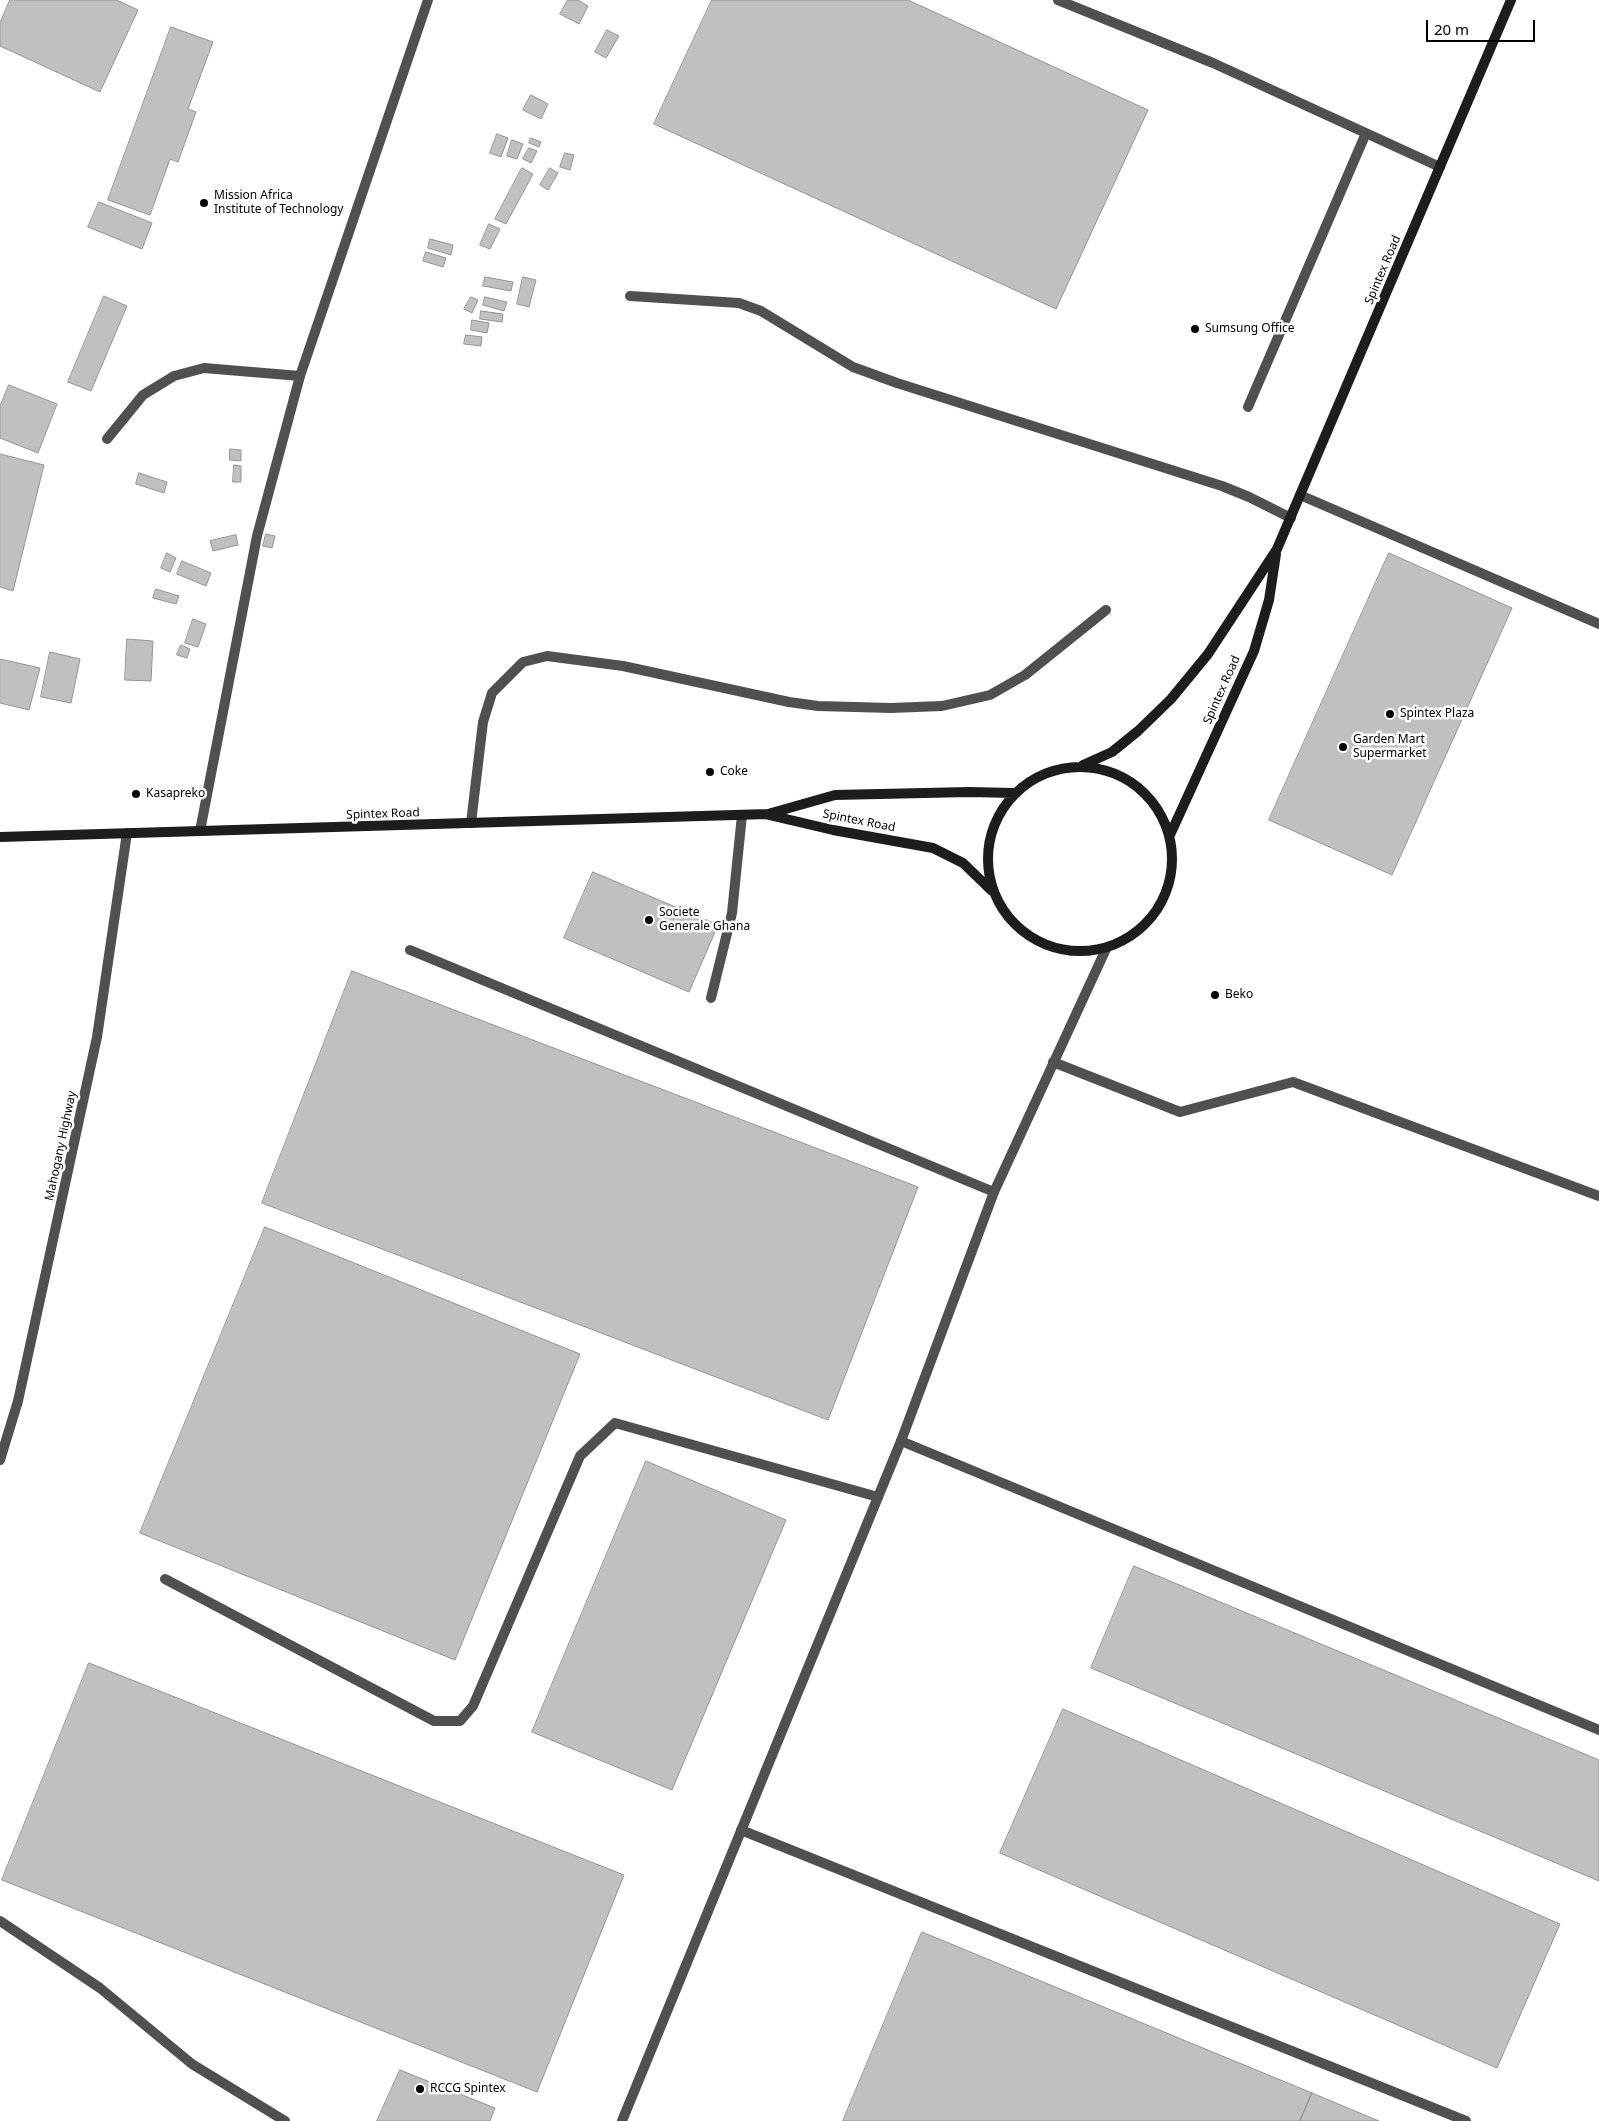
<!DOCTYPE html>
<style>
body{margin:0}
#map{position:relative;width:1599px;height:2121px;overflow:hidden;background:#fff;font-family:"Noto Sans",sans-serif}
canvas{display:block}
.scale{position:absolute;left:1426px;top:20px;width:109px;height:22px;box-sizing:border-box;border:2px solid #000;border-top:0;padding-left:6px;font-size:15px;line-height:18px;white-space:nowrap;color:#000;-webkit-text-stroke:4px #fff;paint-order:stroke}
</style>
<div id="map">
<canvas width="1599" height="2121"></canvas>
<div class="scale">20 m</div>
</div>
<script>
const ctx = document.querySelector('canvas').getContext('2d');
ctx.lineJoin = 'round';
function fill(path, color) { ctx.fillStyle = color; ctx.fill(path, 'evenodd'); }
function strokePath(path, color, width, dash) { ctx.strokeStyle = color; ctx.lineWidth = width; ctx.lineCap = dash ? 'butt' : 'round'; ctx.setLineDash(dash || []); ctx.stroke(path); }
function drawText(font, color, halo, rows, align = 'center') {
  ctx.font = font + ' "Noto Sans",sans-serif'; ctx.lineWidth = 5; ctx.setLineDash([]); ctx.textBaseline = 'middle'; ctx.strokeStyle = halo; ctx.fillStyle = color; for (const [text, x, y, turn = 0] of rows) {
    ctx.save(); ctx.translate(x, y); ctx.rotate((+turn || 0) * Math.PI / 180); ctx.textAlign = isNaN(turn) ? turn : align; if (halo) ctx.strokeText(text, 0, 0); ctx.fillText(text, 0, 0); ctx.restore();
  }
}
const building = new Path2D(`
 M10,0H117L138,10L100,92L0,46V23Z
 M568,0H578L588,6L579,24L560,14Z
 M712,0H908L1148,110L1056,309L654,124Z
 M171,27L213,42L188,109L196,112L178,162L170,159L150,215L108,200Z
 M607,30L619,36L606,58L595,52Z
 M531,95L548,104L541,119L523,110Z
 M497,134L508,138L501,157L490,153Z
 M531,138L541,142L539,147L529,143Z
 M512,140L523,144L517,159L507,156Z
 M529,148L537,151L531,163L523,159Z
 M565,153L574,155L570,170L560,167Z
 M522,168L533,174L506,224L495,219Z
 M550,168L558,173L548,190L540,185Z
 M99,202L152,223L142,249L88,227Z
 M489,224L500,229L490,249L480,245Z
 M430,239L453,245L451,255L428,248Z
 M426,252L446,258L443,267L423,261Z
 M485,277L513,282L511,291L483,286Z
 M523,277L536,280L529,307L517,304Z
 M104,296L127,306L91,391L68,382Z
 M471,297L478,300L472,313L464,309Z
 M485,297L507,302L504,311L483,305Z
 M481,311L503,314L502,322L480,319Z
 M472,320L489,323L487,333L471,330Z
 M466,335L482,337L481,346L464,344Z
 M9,385L57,404L38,453L0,438V406Z
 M230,449L241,450V461L230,460Z
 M0,454L44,465L13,591L0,587Z
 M234,465L241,466V482H233Z
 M139,473L167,482L164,493L136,484Z
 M266,534L275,536L272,548L263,546Z
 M236,535L238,545L213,551L210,541Z
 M167,553L176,558L170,572L161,568Z
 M1389,553L1512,608L1392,875L1269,820Z
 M182,561L211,573L206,586L177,574Z
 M156,589L179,596L176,604L153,598Z
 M193,619L206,624L198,647L185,643Z
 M127,639L153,641L151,681L125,680Z
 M181,645L190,649L187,658L177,655Z
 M50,652L80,659L71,703L41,697Z
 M0,659L40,668L29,710L0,703Z
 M593,872L718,925L689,992L564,938Z
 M352,971L918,1187L828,1420L262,1203Z
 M265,1227L580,1354L455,1660L140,1533Z
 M646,1461L786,1520L672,1790L532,1732Z
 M1134,1566L1599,1760V1881L1091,1668Z
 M89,1663L624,1875L537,2092L2,1880Z
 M1063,1709L1560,1924L1497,2068L1000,1853Z
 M922,1932L1312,2093L1300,2121H843Z
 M400,2070L495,2108L490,2121H377Z
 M1312,2093L1379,2121H1300Z`);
fill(building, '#c0c0c0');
strokePath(building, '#949494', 1);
strokePath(new Path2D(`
 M1058,0L1213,63L1440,167
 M630,296L739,303L761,311L853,367L897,383L1222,486L1249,497L1291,518
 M1248,407L1366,133
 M107,439L143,395L174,376L204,368L300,376
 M1300,495L1599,624
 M471,823L483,722L492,693L523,662L547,656L623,666L789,702L818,706L891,708L942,706L990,695L1025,675L1106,610
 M410,950L994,1192
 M711,998L732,913L742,815
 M1053,1062L1180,1112L1293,1082L1599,1196
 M901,1441L1599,1730
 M165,1579L434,1721H460L473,1706L580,1456L615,1423L878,1497
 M741,1830L1466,2121`), '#505050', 10);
strokePath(new Path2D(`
 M200,831L257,536L300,376L428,0
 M0,1460L18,1401L97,1037L127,833
 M0,1921L100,1988L192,2064L285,2121
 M622,2121L901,1441L994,1192L1106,949`), '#505050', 10);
strokePath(new Path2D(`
 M1083,765L1112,752L1138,731L1171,699L1208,654L1277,549L1511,0
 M988 859a92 92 0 1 1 184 0a92 92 0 1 1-184 0Z
 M769,815L833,830L933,848L963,863L992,891
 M1170,835L1254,651L1269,600L1276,554
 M0,837L768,814L835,795L969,792L1014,793`), '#1d1d1d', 10);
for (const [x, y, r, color] of [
 [204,203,5,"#000"],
 [1195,329,5,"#000"],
 [1390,714,5,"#000"],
 [1343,747,5,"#000"],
 [710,772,5,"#000"],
 [136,794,5,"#000"],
 [649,920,5,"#000"],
 [1215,995,5,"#000"],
 [420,2089,5,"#000"]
]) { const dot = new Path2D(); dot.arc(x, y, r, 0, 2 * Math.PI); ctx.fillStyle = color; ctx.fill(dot); strokePath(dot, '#fff', 2); }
drawText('12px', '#000', '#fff', [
 ["Mission Africa",214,196],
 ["Institute of Technology",214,210],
 ["Sumsung Office",1205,329],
 ["Spintex Plaza",1400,714],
 ["Garden Mart",1353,740],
 ["Supermarket",1353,754],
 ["Coke",720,772],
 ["Kasapreko",146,794],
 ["Societe",659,913],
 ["Generale Ghana",659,927],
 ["Beko",1225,995],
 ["RCCG Spintex",430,2089]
], 'left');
drawText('12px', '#000', '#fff', [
 ["Spintex Road",1383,270,-67],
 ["Spintex Road",1222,690,-66],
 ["Spintex Road",383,814,-2],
 ["Spintex Road",859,821,11],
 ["Mahogany Highway",61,1146,-78]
]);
</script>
